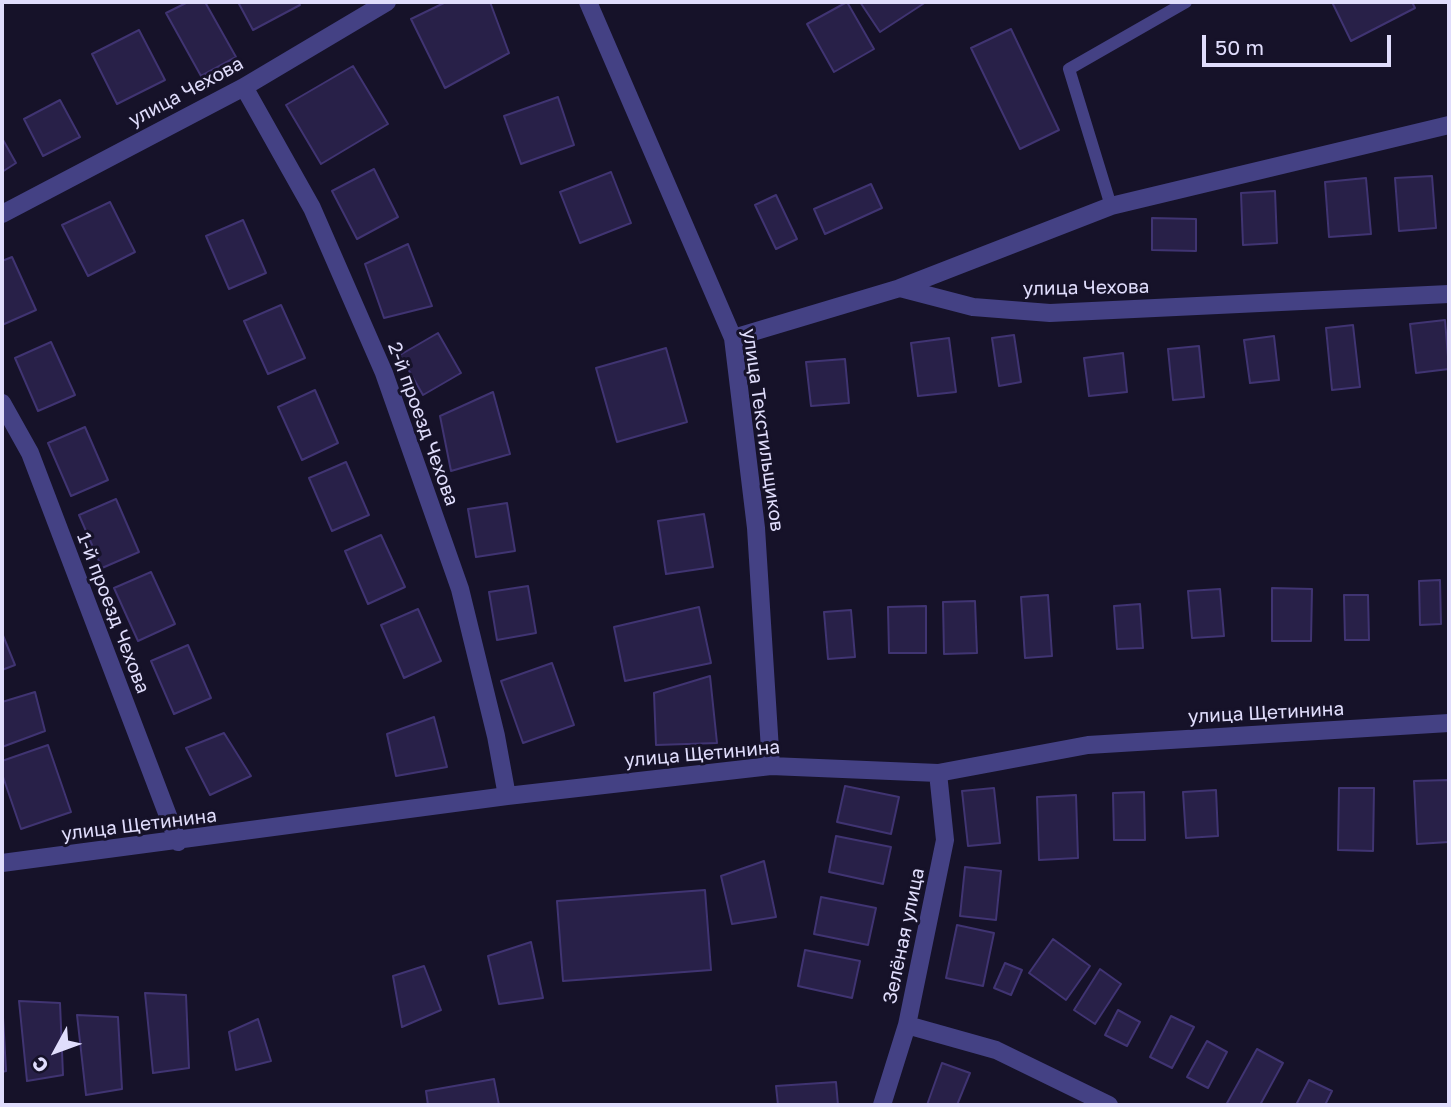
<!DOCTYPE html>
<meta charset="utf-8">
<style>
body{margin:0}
#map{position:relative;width:1451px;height:1107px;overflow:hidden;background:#161229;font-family:"Golos Text",sans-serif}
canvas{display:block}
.frame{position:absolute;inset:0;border:4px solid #e0ddfc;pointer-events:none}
.north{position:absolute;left:21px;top:1016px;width:70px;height:70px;-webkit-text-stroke:5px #161229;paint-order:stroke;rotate:229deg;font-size:19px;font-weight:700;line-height:28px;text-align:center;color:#e0ddfc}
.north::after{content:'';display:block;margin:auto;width:24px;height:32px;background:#e0ddfc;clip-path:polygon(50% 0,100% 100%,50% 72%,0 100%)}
.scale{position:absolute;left:1202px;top:35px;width:189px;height:32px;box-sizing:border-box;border:4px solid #e0ddfc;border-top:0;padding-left:9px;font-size:21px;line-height:24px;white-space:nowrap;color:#e0ddfc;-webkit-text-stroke:5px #161229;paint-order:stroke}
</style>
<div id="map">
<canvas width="1451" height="1107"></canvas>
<div class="frame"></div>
<div class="north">С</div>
<div class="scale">50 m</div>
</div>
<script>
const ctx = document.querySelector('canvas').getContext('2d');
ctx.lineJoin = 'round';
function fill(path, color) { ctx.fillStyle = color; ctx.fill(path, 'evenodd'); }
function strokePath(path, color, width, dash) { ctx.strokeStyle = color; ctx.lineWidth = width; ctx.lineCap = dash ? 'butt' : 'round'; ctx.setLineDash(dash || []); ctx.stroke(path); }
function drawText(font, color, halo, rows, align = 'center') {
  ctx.font = font + ' "Golos Text",sans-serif'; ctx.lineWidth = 6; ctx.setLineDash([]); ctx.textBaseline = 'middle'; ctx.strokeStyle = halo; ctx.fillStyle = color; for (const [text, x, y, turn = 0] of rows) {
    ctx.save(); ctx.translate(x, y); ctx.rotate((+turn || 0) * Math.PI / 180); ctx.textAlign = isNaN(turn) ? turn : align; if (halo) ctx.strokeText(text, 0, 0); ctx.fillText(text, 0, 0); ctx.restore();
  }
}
const building = new Path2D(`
 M188,2H205L236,57L201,76L166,13Z
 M238,2H298L300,5L253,30Z
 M446,2H490L509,53L445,88L411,19Z
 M847,2L874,49L834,72L807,24Z
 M860,2H926L880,32Z
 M1332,2H1412L1415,8L1351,41Z
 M1011,29L1059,130L1020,149L971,48Z
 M139,30L165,80L117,104L92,54Z
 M353,66L388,124L321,164L286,105Z
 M558,97L574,145L521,164L504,116Z
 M60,100L80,137L43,156L24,119Z
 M2,138L16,163L2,172Z
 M374,169L398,217L357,239L332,191Z
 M611,172L631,223L580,243L560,192Z
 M1432,176L1436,228L1399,231L1395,178Z
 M1366,178L1371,234L1329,237L1325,182Z
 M871,184L882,208L825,234L814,209Z
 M1275,191L1277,243L1243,245L1241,193Z
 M776,195L797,239L776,249L755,205Z
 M110,202L135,252L88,276L62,225Z
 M1152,218L1196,219V251L1152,250Z
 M243,220L266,273L229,289L206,236Z
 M408,244L432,306L384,318L365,264Z
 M12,257L36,310L2,325V261Z
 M281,305L305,358L268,374L244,321Z
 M1445,320L1449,369L1416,373L1410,324Z
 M1353,325L1360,387L1332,390L1326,328Z
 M438,333L461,373L423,395L400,355Z
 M1014,335L1021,382L999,386L992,338Z
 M1274,336L1279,380L1250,383L1244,340Z
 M949,338L956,392L918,396L911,343Z
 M51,342L75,395L38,411L15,358Z
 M1199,346L1204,397L1173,400L1168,349Z
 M666,348L687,422L617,442L596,368Z
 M1123,353L1127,392L1089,396L1084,358Z
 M845,359L849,403L811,406L806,362Z
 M315,390L338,443L302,460L278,407Z
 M493,392L510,454L451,471L440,416Z
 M85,427L108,480L71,496L48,443Z
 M346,462L369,515L332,531L309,478Z
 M116,499L139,552L102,568L79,515Z
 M507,503L515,551L476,557L468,509Z
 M704,514L713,567L666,574L658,521Z
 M381,535L405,587L368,604L345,551Z
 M151,572L175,624L138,641L114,588Z
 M1440,580L1441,624L1420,625L1419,581Z
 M528,586L536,633L497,640L489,592Z
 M1272,588L1312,589L1311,641H1272Z
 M1220,589L1224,636L1192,638L1188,591Z
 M1048,595L1052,656L1025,658L1021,597Z
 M1344,595H1368L1369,640H1345Z
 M975,601L977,653L944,654L943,602Z
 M1140,604L1143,648L1117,649L1114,606Z
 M926,606V653H889L888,607Z
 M699,607L711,663L625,681L614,627Z
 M418,609L441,661L404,678L381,625Z
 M851,610L855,657L828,659L824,612Z
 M2,633L15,665L2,670Z
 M188,645L211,698L174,714L151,661Z
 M552,663L574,725L523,743L501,681Z
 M710,676L717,743L656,745L654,693Z
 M35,692L45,731L2,747V702Z
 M434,717L447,767L396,776L387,734Z
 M224,733L251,776L210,795L186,748Z
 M48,745L71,812L21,829L2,774V761Z
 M1449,780V842L1417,844L1414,781Z
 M845,786L899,797L891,834L837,822Z
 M994,788L1000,843L968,846L962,791Z
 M1339,788H1374L1373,851L1338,850Z
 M1216,790L1218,836L1186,838L1183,792Z
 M1144,792L1145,840H1114L1113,793Z
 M1076,795L1078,858L1039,860L1037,797Z
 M836,836L891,847L883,884L829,872Z
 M764,861L776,917L732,924L721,876Z
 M965,867L1001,871L996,920L960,916Z
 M705,890L711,970L563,981L557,901Z
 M821,897L876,908L868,945L814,934Z
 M957,925L994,933L983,986L946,978Z
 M1053,939L1090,966L1066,1000L1029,973Z
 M531,942L543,998L499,1004L488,956Z
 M805,950L860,961L852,998L798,986Z
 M1005,963L1022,970L1011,995L994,988Z
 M424,966L441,1010L402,1027L393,976Z
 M1100,969L1121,984L1095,1024L1074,1010Z
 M145,993L186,995L189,1068L153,1073Z
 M2,999L6,1071L2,1072Z
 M19,1001L60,1003L63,1075L27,1081Z
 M1118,1010L1140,1022L1127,1046L1105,1035Z
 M77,1015L118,1017L122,1089L86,1095Z
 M1171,1016L1194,1027L1172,1068L1150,1057Z
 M258,1019L271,1061L236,1070L229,1032Z
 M1207,1041L1227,1052L1208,1088L1187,1077Z
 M1257,1049L1283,1063L1260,1105H1226Z
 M942,1063L970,1073L957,1105H927Z
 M494,1079L499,1105H428L426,1091Z
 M1309,1080L1332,1091L1325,1105H1296Z
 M836,1082L838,1105H778L776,1086Z`);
fill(building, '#282048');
strokePath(building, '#403472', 2);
strokePath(new Path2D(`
 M1111,206L1069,69L1186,2`), '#444184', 12);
strokePath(new Path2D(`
 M588,2L733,338L756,528L771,766
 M244,87L312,208L384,373L460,589L496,736L507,796
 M2,214L244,87L387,2
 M900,288L1111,206L1449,125
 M733,338L900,288L973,307L1050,313L1449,294
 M2,403L30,453L178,842
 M2,863L507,796L771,766L938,773L1088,745L1449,723
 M907,1025L996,1050L1109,1105
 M882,1105L907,1025L945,840L938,773`), '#444184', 18);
drawText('19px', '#e0ddfc', '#161229', [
 ["улица Чехова",186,92,-28],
 ["улица Чехова",1086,288,-1],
 ["2-й проезд Чехова",423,424,70],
 ["улица Текстильщиков",763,430,82],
 ["1-й проезд Чехова",113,613,69],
 ["улица Щетинина",1266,713,-3],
 ["улица Щетинина",702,754,-5],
 ["улица Щетинина",139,825,-7],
 ["Зелёная улица",904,936,-78]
]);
</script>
